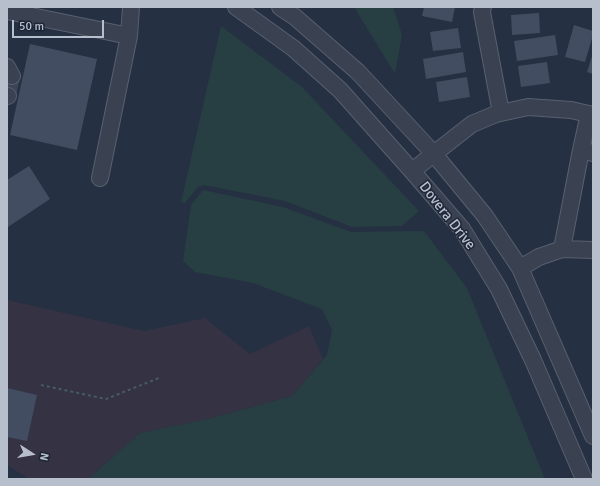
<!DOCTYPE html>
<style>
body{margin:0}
#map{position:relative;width:600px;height:486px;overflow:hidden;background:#253042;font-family:Signika,sans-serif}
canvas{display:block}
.frame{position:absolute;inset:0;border:8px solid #b7becc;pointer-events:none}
.north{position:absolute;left:12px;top:434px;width:40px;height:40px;-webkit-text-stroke:3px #1e2737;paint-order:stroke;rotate:102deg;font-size:11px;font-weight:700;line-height:16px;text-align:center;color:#b7becc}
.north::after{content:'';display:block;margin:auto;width:14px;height:18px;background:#b7becc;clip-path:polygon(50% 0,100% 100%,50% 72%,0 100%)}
.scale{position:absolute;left:12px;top:20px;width:92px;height:18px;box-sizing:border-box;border:2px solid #b7becc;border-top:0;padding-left:5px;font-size:12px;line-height:14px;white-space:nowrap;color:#b7becc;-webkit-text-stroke:3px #1e2737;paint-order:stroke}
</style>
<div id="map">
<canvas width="600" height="486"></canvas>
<div class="frame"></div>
<div class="north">N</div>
<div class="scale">50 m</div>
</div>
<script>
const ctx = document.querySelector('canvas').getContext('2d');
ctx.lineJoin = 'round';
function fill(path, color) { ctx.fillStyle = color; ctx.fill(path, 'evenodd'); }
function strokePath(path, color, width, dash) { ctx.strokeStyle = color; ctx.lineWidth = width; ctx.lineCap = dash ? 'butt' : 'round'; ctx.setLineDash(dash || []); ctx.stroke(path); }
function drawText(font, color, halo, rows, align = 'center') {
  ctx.font = font + ' Signika,sans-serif'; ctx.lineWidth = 3; ctx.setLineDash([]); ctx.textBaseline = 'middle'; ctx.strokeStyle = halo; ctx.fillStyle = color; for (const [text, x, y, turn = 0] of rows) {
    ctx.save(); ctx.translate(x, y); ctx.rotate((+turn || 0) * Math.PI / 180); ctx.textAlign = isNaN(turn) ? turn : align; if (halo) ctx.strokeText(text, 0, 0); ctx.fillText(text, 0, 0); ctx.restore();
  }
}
fill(new Path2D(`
 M7,300L144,331L205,318L250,354L309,326L323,359L292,396L212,418L140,433L88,479H29L7,465Z`), '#353243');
fill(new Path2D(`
 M354,7H393L402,35L395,74Z
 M221,26L302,87L419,211L402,226L352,227L285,201L204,185L198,187L185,203L181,202Z
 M203,190L283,207L351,232L424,231L467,288L545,479H88L140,433L212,418L292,396L327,355L332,330L322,309L253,283L195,272L183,261L191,205Z`), '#273f43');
fill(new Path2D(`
 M424,7H455L452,22L422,16Z
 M539,13L540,33L512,35L511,15Z
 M574,25L593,31V35L585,62L565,57Z
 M458,28L461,48L433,51L430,32Z
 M555,35L558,55L517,61L514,41Z
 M30,44L97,59L77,150L10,135Z
 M463,52L466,72L426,79L423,59Z
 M593,53V74L587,72Z
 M547,62L550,83L521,87L518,66Z
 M467,77L470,97L439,102L436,82Z
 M29,166L50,199L8,227L7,180Z
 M7,388L37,395L27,441L7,437Z`), '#424d62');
strokePath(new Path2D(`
 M8,96L12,76`), '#3b4557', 16, [16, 8]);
const minor = new Path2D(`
 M236,7L293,48L340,90L412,171L462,229L499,289L533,360L584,479
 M280,7L295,17L358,72L434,154L485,216L520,268L593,436
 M483,7L482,12L501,113
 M7,11L129,36
 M7,67L12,76
 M7,96H8
 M589,114L581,150L593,153
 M412,171L472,124L496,114L528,107L571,110L593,115
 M100,178L129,36L131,7
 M562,249L581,150
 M520,268L539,257L562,249L593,250`);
strokePath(minor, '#58606f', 18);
strokePath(new Path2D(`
 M41,385L106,399L159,378`), '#465c60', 2, [3, 3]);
strokePath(minor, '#3a4252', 16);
drawText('15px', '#b7becc', '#1e2737', [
 ["Dovera Drive",447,216,52]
]);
</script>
